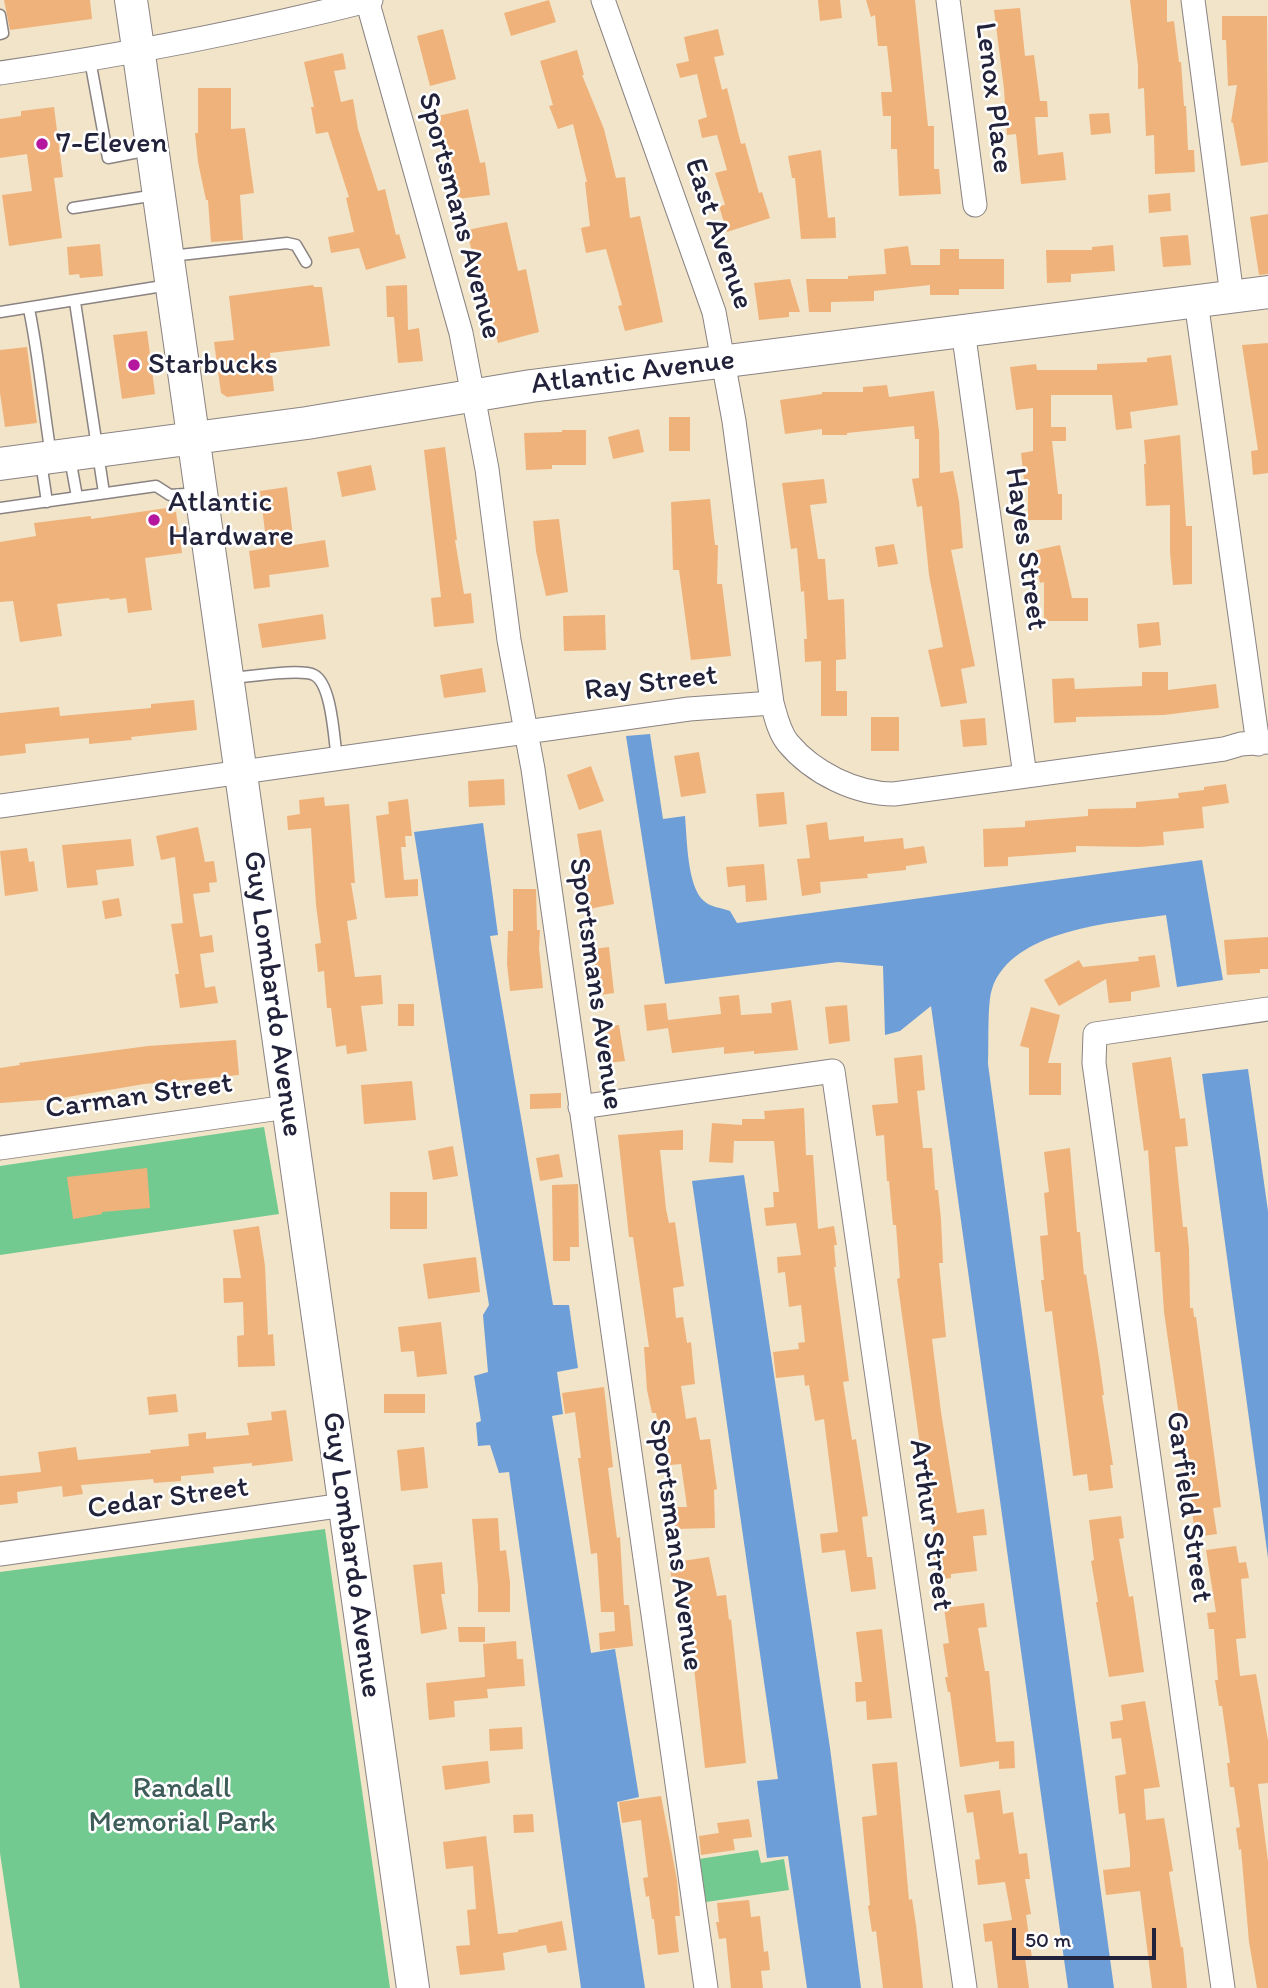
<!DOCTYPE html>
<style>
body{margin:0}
#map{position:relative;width:1268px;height:1988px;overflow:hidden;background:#f1e4c8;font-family:Itim,sans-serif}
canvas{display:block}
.scale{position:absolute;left:1012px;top:1928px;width:144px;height:32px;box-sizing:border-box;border:4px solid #22223b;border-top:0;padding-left:9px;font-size:21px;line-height:24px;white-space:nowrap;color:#22223b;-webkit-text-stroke:5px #fff;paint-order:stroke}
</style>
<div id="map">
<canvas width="1268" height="1988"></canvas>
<div class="scale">50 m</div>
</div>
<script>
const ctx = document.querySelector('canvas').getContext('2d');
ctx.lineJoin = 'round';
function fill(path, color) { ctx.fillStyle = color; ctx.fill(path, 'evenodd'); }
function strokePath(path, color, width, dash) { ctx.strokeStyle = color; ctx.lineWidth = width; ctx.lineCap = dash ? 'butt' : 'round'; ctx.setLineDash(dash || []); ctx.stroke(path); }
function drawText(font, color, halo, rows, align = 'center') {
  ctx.font = font + ' Itim,sans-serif'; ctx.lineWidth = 5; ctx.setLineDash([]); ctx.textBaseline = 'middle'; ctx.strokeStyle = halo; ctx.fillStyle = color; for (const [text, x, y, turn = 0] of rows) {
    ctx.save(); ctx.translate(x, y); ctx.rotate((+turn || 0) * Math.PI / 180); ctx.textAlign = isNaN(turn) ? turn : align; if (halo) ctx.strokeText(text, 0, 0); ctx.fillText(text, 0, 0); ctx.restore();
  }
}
fill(new Path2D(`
 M264,1127L279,1214L0,1255V1166Z
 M325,1529L390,1988H20L0,1853V1572Z
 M758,1850L761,1863L784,1859L789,1890L706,1902L699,1859Z`), '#72ca91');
fill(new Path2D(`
 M650,734L663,819L685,816C687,838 687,887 704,901C710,907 722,908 730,911L737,923L1202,860L1223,980L1177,987L1166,915C1113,923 1012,929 992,989C987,1003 989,1047 988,1064L1114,1988H1068L931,1006L900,1031L885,1035L883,966L838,962L665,984L626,736Z
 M483,823L498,935L490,936L553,1305H569L578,1368L557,1372L563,1414L552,1416L591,1653L615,1649L639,1797L617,1802L645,1988H581L509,1472L499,1473L490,1445L478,1446L476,1423L481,1421L474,1376L488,1372L483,1315L489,1305L414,832Z
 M1248,1069L1268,1211V1558L1202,1074Z
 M744,1175L830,1748L861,1988H807L788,1856L767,1858L757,1781L778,1779L692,1181Z`), '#6e9ed8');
fill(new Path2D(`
 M4,0H90L92,19L10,30Z
 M549,0L556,22L511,36L504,13Z
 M818,0H840L842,18L820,21Z
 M866,0H915L928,126H934V169H939L941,194L899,196L897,149H891V116H883L881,92H892L887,46H878L875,15L871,17Z
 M1130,0H1167V22L1174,21L1179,62H1181L1184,106H1186L1188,150H1194L1195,172L1155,174L1154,135L1146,136L1144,88L1138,89V66Z
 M1020,8L1025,56L1034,55L1040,101H1047L1048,117H1035L1038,155L1063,152L1066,180L1021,184L1016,134L1007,135L1004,89L994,10Z
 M1222,16H1267L1268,162L1241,166L1233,123L1231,122L1237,85L1228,86L1226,40H1222Z
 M443,29L456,79L430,86L417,36Z
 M718,29L724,55L714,57L722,90L727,88L741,144L745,143L759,193L762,192L770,218L727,232L719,206L725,205L715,173L727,170L717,135L702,138L698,120L707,117L697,74L680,78L676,64L689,61L684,37Z
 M577,50L584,75H582L604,129L616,178L625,177L630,218L640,216L663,322L625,331L618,306L622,305L606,249L586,253L581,228L590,226L585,182H587L573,124L558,129L549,106L553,105L540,61Z
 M343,53L346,69L334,71L341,102L353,99L358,129L378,191L385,189L396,235L399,234L406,258L366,270L359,248L331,253L328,237L354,232L346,198L349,197L328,132L316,134L311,107H314L304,62Z
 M198,88H231V129L245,128L254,193L240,195L243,240L211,242L208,200H206L198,162L195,133H198Z
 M54,107L63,177L54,178L62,238L9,246L2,195L32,191L27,154L0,158V119L21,116V111Z
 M468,109L480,163L485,162L490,195L457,199L449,146L445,147L438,116Z
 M1109,113L1111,133L1091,135L1089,114Z
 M821,150L828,218L835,217L836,238L801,239L795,178H792L788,156Z
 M1170,193L1171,211L1149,213L1148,195Z
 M1268,214V274L1259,275L1250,217Z
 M507,222L518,271L526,269L539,332L498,343L485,293L481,294L467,230Z
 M1188,235L1191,265L1163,267L1160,237Z
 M100,244L103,276L80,278L79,274L69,275L67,247Z
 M1113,245L1115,271L1071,274V282L1047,283L1046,250H1092V247Z
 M908,246L911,265H940V249H959V259H1004V289H959V295H930V285L874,291V301L831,302V312H809L806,279H848V276L886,274L884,249Z
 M790,279L800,312H789V317L759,320L754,283Z
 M313,285L314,287H322L330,346L270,353L274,391L227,397L221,393L214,342L234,340L229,296Z
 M407,285L408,330L419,328L423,361L398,363L394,317H387L386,286Z
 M147,331L155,394L122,399L113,335Z
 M1268,343V473L1253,475L1251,451L1258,450L1242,345Z
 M27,347L37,423L5,427L0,393V350Z
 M1171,355L1178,405L1130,412L1132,428L1116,430L1112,395H1051V427H1066V441H1052L1058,494H1062V520H1028V479L1024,480L1021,453L1033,451V408L1016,410L1010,367L1036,364L1037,370H1097V364L1147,362V358Z
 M887,385L889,397L934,391L939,431L940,473L953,471L959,501L963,548L951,550L975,666L961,669L967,703L941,707L928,650L943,647L929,575L922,506L917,507L912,479L919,478V439H915L914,426L847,433V435H822V429L785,434L780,400L822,394V392H863V387Z
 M669,417H690V451H669Z
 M639,429L644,452L613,459L608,437Z
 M562,430H586V465H552V469L526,470L524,433L562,432Z
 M1180,435L1186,526H1192V584L1173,585L1170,552V505L1146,506L1144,464H1146L1144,440Z
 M445,447L457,540H455L464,594L471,593L474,623L434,627L431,598L441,597L424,450Z
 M371,465L376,490L342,497L337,472Z
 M824,479L827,503L810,505L818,559H825L828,600L844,599L846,659L836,660V691H847V716H821V661L805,662L804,639H807L804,591L801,592L797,548L791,549L782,483Z
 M287,487L294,545L325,540L329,567L269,575L270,587L254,589L249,551L267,548L260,491Z
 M710,499L715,545H718L717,584H722L731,656L691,660L679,570H673L671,502Z
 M167,508L168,513L176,512L182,553L145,558L152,610L128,613L126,598L110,600L109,598L57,604L62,636L20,642L13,601L0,602V542L36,536L34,523L91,516V519Z
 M559,519L568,592L546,596L536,551L533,521Z
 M894,544L898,564L878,567L875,547Z
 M1060,545L1072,598H1088V621H1044V582L1040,583L1033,551Z
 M323,614L326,639L262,648L258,624Z
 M605,615L606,650L564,651L563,616Z
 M1159,622L1161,645L1139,648L1137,624Z
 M482,668L486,692L444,698L440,675Z
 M1142,672H1168V690L1216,684L1219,708L1164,715L1076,717V722L1054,723L1052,679L1074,678L1075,689L1142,686Z
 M194,700L197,730L131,737L132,740L89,744V738L25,744L26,753L0,756V713L59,707L60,716L151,708V704Z
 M871,717H899V751H871Z
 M985,718L987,745L963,747L960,720Z
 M699,752L706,793L681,797L674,756Z
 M591,766L604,801L579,810L567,775Z
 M504,779L505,805L469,807L468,781Z
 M1226,784L1229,803L1202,807L1204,828L1163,832L1164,845L1139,847L1076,846V852L1008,857V866L984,867L983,829L1025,827V821L1088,816V809L1136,808V802L1179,798L1178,793L1204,790V787Z
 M784,792L787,824L759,827L756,794Z
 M324,797L325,806L349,804L355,883H351L357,919L347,921L355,977L381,975L383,1004L361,1006L367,1051L347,1054L346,1045L336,1047L331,1008H327L324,971L318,972L315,944L321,943L316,905L311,828L288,830L287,816L300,814L299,800Z
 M408,799L412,836H405L406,847H401L404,880L418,879V896L385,898L376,816L389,814L388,802Z
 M827,822L829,840L864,836V842L903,838L904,849L924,846L927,863L906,866V870L867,874L868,878L820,882L821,893L802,896L797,859L810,858L806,825Z
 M198,827L205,862L214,861L217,882L209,883L210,892L193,894L200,937L212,935L214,952L200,954L205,988L215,986L218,1003L180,1008L175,974H179L171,924L183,923L175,857L161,860L156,836Z
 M601,830L614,904L589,909L577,834Z
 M131,839L134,866L96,870L98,885L67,888L62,845Z
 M27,848L29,862L34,861L38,891L5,896L0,851Z
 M764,864L767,900L746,902L745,885L728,887L726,867Z
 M513,889H536L537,930H540L539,948L543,988L510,991L507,964L508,931H513Z
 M119,898L122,916L105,919L102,901Z
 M1268,937V969H1260V973L1227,975L1224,940Z
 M609,947L614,993L594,996L586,950Z
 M1155,955L1160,987L1131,992V1001L1109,1003L1106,979L1059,1006L1044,980L1079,960L1083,967L1139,961L1138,957Z
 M739,995L741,1015L772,1013L771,1003L791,1000L798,1050L754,1054V1051L724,1054V1047L672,1053L668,1028L647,1031L644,1005L666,1003L668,1020L721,1014L719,997Z
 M398,1004H414V1026H398Z
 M847,1005L850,1041L829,1044L825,1007Z
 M1031,1007L1060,1015L1048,1063H1061V1095H1029V1048L1020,1046Z
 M619,1025L625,1061L607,1063L602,1027Z
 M236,1040L239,1075L144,1084L56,1099L0,1103V1068L20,1065L19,1063L148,1046Z
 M922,1055L925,1090L917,1091L923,1148H932L935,1190H938L941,1220L943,1263H939L946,1337L932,1339L941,1412L957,1513L984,1509L987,1535L973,1536L977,1571L951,1574V1578L936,1580L933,1556L936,1555L929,1495L927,1496L897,1279L900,1278L896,1225H893L889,1181H887L884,1135L876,1136L872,1105L898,1103L894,1058Z
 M1171,1057L1180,1119L1185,1118L1188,1146L1175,1147L1183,1227H1187L1189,1249L1190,1308H1193L1194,1317H1196L1221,1507L1213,1508L1217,1534L1195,1537L1188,1474L1183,1475L1181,1458H1185L1164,1312L1160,1252H1155L1148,1150L1144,1151L1132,1063Z
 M412,1081L416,1120L364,1124L361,1085Z
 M561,1093V1108L530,1109V1094Z
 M804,1108L806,1155H813L818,1229L834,1226L837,1245H834L836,1267H834L849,1381L843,1382L852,1440L856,1439L868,1516L862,1517L867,1557H872L876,1589L851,1592L845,1550L822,1553L820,1534L838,1532L824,1419L815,1421L809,1385L805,1386L804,1375L776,1378L773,1352L799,1349L798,1343L805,1342L801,1305L789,1307L785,1272L778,1273L777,1257L801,1255L796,1223L766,1226L764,1208L774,1207L773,1192H779L774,1141H734L733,1163L709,1162L712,1123L742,1125V1119H765L764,1111Z
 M683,1130V1150H660L666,1209L669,1223L675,1222L684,1286L673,1288L676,1318L683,1317L687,1343L691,1342L695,1384L681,1386L686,1419L696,1417L700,1440L710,1439L717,1489L714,1490L715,1528L675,1529L674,1507H687L681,1464L670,1465L667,1444H662L656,1413H652L647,1390L644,1347H649L633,1237H629L618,1135Z
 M453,1146L458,1176L433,1180L428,1151Z
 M1070,1148L1077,1232H1080L1084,1275L1086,1274L1099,1358L1104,1395H1102L1113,1465H1110L1113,1488L1089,1491L1087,1474L1073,1476L1052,1311L1045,1312L1041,1280H1044L1040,1236L1048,1235L1044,1193L1049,1192L1044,1152Z
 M559,1154L563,1177L540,1181L536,1158Z
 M147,1168L150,1208L102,1212V1214L73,1219L67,1177Z
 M578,1184L579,1247H570V1261H553L552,1185Z
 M390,1192H427V1229H390Z
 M259,1226L265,1266L268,1335L273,1334L275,1366L238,1367L237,1336L244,1335L243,1302L224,1303L223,1278H241L233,1230Z
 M476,1257L480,1292L428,1299L423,1264Z
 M441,1322L447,1374L417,1377L414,1351L401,1352L398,1327Z
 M604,1387L613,1467L608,1468L617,1538L620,1537L624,1605H629L633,1646L600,1650L599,1633L615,1631L614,1612H601L597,1553L591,1554L578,1458H581L575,1412L565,1414L562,1393Z
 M176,1394L178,1412L149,1415L147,1397Z
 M384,1394H425V1413H384Z
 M286,1410L293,1461L252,1466V1463L213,1467L214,1473L181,1476V1481L154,1483L153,1479L81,1485L83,1494L63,1497L62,1486L17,1492L18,1503L0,1505V1476L41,1472L38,1452L76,1447L78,1460L151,1453L150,1450L189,1446L188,1434L206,1432V1439L249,1435L247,1423L272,1420L271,1412Z
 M424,1447L428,1488L401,1491L397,1450Z
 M1121,1516L1124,1538L1119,1539L1129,1597L1133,1596L1144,1672L1109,1677L1096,1602H1098L1091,1561L1094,1560L1089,1520Z
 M498,1518L500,1551L506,1550L510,1582V1612H478V1586L472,1519Z
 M1236,1546L1239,1563L1246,1562L1249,1578L1241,1579L1246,1638L1236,1639L1240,1676L1256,1674L1268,1740V1783L1258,1784L1268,1861V1988H1257L1249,1942L1241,1849L1239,1850L1236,1828L1240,1827L1234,1787H1230L1227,1763H1230L1222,1706H1219L1215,1680H1218L1214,1629H1209L1207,1613L1216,1612L1206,1550Z
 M709,1557L717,1596L726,1595L729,1620L731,1619L746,1763L705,1768L688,1613L682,1614L677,1580L672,1581L669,1563Z
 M442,1562L445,1594H441L447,1629L421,1634L413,1565Z
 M984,1603L987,1627L978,1628L985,1671H989L996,1742L1014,1741L1015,1768L999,1769V1761L960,1767L950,1692H948L945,1677H948L943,1644L949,1643L944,1608Z
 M458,1627H485V1642H459Z
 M882,1629L892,1718L867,1720L866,1701L856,1702L855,1682H862L856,1632Z
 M516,1641L517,1659H523L525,1686L487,1689L488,1698L454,1701L455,1717L429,1720L426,1683L485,1677L483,1644Z
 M1145,1701L1160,1787L1144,1789L1146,1820L1164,1818L1173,1871L1169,1872L1181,1947H1183L1187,1988H1152L1140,1891L1106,1895L1103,1870L1130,1867V1855L1125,1813L1119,1814L1115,1776L1126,1774L1121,1738L1112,1739L1110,1722L1123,1720L1121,1705Z
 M522,1727L523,1749L490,1751L489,1729Z
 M488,1761L490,1783L445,1790L442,1766Z
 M897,1762L909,1900L912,1899L916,1925L923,1988H883L876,1931L872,1932L868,1906L870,1905L862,1817L877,1815L872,1764Z
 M1000,1790L1003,1814L1013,1812L1019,1854L1027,1853L1030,1879H1025L1031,1914L1026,1915L1032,1958H1025L1029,1988H998L992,1941L985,1942L983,1924L1012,1920L1005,1882L978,1885L975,1860L980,1859L973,1812L967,1813L964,1795Z
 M661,1796L677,1880L680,1916H675L679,1952L658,1955L654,1919H652L649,1896L646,1897L643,1878L648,1877L641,1820L622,1823L619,1802Z
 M533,1814L534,1832L514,1833L513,1815Z
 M749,1819L752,1837L733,1839L735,1850L701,1855L699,1836L719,1833L717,1823Z
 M486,1836L498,1934L518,1932V1930L562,1921L567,1950L548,1953L546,1945L503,1953L505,1970L460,1975L456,1946L470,1945L467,1910L476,1909L473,1866L446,1869L443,1842Z
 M749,1900L751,1917L760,1916L764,1952L768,1951L770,1970L761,1971L763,1988H731L726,1938L719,1939L716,1922H719L717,1903Z`), '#f0b27b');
const lane = new Path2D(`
 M0,15L3,33L0,34
 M90,60L108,158L149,150
 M73,208L156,195
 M171,256L287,243L296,245L306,262
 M75,302L104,493
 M29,309C39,357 43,406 51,455
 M0,312L169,285
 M70,458L77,497
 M41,462L47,502
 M0,508L156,486L170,495L200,493
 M231,678C249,677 300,668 314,675C332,684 334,740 337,759`);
const street = new Path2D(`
 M367,0L461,333L487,469L509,640L533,769L706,1988
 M603,0L714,312L734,421L772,703C776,717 779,732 788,743C813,773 856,794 894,794L1224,749L1241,744L1268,742
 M948,0L975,205
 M1193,0L1232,296
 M0,73C125,55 249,31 371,0
 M1196,301L1258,744
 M963,330L1025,776
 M0,806L689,709L772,703
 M580,1107L833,1071L965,1988
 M0,1148L287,1107
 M0,1554L344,1505
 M1223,1988L1094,1063L1095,1034L1268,1009`);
const secondary = new Path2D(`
 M131,0C228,662 318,1325 413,1988
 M0,464L307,423L531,386L1268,292`);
strokePath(lane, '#8a8382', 13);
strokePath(street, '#8a8382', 25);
strokePath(secondary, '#8a8382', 34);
strokePath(lane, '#fff', 10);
strokePath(street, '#fff', 23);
strokePath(secondary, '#fff', 32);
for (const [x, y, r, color] of [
 [42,144,7,"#b5179e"],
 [134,365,7,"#b5179e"],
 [154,520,7,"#b5179e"]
]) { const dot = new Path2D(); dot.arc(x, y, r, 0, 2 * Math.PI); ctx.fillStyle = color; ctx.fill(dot); strokePath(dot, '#fff', 2.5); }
drawText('30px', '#22223b', '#fff', [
 ["Lenox Place",993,98,83],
 ["Sportsmans Avenue",459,216,75],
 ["East Avenue",718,234,71],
 ["Atlantic Avenue",633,373,-7],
 ["Hayes Street",1025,549,82],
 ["Ray Street",651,684,-7],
 ["Sportsmans Avenue",595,984,82],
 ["Guy Lombardo Avenue",272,994,82],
 ["Carman Street",139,1097,-8],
 ["Cedar Street",168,1499,-8],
 ["Garfield Street",1188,1507,82],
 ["Arthur Street",930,1525,82],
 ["Sportsmans Avenue",675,1545,82],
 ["Guy Lombardo Avenue",351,1555,82]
]);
drawText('30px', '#22223b', '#fff', [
 ["7-Eleven",56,144],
 ["Starbucks",148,365],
 ["Atlantic",168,503],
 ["Hardware",168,537]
], 'left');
drawText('30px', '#3e5d59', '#fff', [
 ["Randall",182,1789],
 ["Memorial Park",182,1823]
]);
</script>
